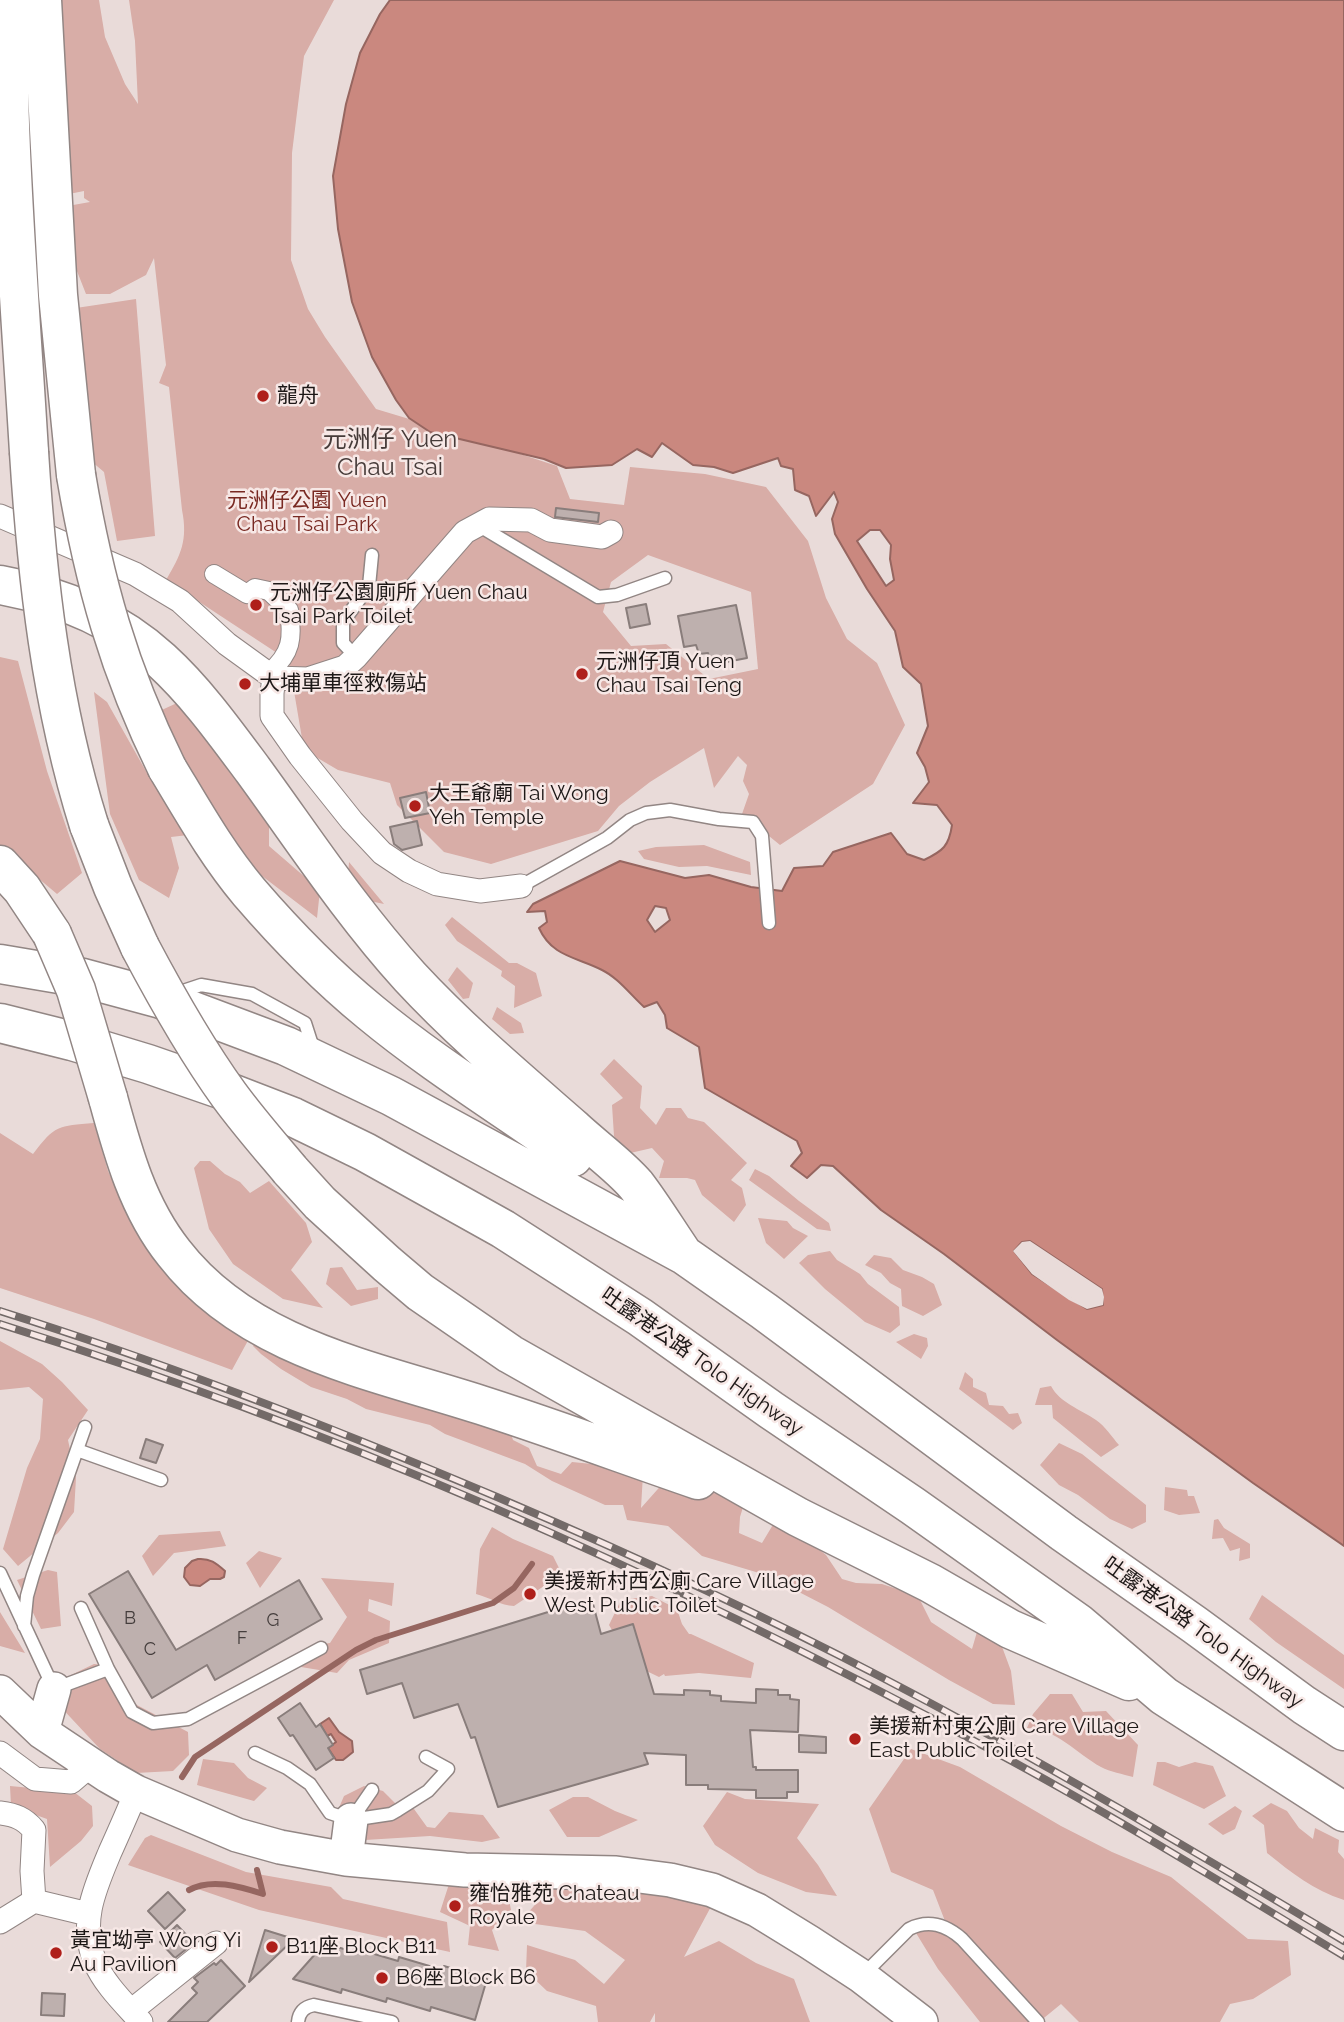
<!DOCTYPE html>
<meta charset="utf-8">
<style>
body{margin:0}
canvas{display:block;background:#e9dbd9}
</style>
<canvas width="1344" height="2022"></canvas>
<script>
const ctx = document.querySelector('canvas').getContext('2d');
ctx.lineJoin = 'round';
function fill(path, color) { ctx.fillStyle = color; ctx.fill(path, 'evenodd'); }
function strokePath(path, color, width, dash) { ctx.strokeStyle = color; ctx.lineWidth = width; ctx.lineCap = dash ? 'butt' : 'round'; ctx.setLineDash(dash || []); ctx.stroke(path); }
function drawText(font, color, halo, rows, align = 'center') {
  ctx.font = font + ' Raleway,"Noto Sans TC",sans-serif'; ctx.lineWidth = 5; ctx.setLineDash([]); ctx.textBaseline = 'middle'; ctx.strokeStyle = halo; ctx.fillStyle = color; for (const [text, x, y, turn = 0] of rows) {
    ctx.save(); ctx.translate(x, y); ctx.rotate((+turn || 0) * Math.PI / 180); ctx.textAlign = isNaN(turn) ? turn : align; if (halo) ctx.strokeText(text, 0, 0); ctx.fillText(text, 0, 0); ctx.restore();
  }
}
fill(new Path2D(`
 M31,0H99L105,37L125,84L138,104L135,41L129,0H334L304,56L292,153L291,260L308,309L325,337L376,409L459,434L557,466L570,499L624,505L630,467L705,474L766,487L808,541L826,598L847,639L877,663L905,725L873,784L780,845L742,814L749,794L743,781L747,765L738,756L714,788L704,748L650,782L619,806L598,831L491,864L444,852L397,805L390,783L338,770L304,750L288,656L277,653L166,580C181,555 188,540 182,510L169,387L159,383L166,365L154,258L146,275L110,294H86L73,261L62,207L90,202L84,198V191L69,194L36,160L26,136L38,110ZM648,555L751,592L758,669L709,679L666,644L631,646L603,612L611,582Z
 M136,299L155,536L117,541L104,472L91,461L76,308Z
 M0,657L18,661L47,771L82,873L57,894L0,846Z
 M94,692L107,702L147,773L153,714L177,703L225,715L269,819V846L320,890L317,918L249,866L197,834L171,837L179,868L169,898L139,880L110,814Z
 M704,845L750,862L751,875L707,866L679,867L644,859L638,851L656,847Z
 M349,862L384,904L365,900L348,875Z
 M452,917L509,963H517L536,973L542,996L514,1008L515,986L501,976L502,971L457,941L445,925Z
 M457,967L473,983L469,998L463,999L448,980Z
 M497,1007L521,1023L524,1033L510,1034L492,1019Z
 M614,1059L642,1086L640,1108L656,1125L666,1108H681L688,1118L704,1122L747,1163L731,1180L742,1188L746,1205L734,1222L702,1195L695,1180L687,1178H659L664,1161L652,1148L626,1154L614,1136L612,1105L623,1098L600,1074Z
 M94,1123L108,1171L124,1206L251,1335L232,1370L94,1319L0,1288V1133L33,1154C55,1125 58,1126 94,1123Z
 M200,1161H210L225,1174L240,1182L250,1193L269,1181L306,1223L312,1242L291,1270L323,1308L283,1299L233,1264L209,1229L194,1168Z
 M755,1169L769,1176L799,1201L829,1223L831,1231L817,1229L749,1180Z
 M758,1218L787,1221L793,1228L808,1236L784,1259L766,1243Z
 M830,1251L837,1260L860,1274L868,1284L899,1307L900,1325L890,1333L865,1322L825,1289L799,1263L808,1255Z
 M874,1255L891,1258L903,1270L922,1277L934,1284L942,1305L923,1316L902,1306L901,1289L890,1283L881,1273L865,1265Z
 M342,1267L357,1290L378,1287V1299L351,1306L326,1284L330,1268Z
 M264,1320L509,1427L513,1440L529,1448L537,1466L561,1474L572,1462L592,1464L615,1460L643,1474L641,1508L665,1481L738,1499L744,1504L740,1517L739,1533L762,1543L774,1523L811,1543L826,1555L842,1579L856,1583L882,1584L918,1596L931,1622L972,1649L979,1625L1001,1644L1011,1671L1015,1705L993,1704L949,1680L828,1607L766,1575L702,1556L668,1526L627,1520L623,1505H605L552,1481L525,1464L445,1434L430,1425L366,1409L347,1399L311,1387L281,1369L261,1354L253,1346Z
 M914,1334L927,1338L928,1346L921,1359L896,1342Z
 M0,1341L42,1364L62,1382L88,1410L68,1440L76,1478L74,1512L58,1533L18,1566L3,1549L27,1468L40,1439L43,1399L29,1387L0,1390Z
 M965,1372L973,1379V1387L986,1393L989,1405L1003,1406L1009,1414L1018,1413L1022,1423L1013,1430L959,1389Z
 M1051,1386C1060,1403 1080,1409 1096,1420C1105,1426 1112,1437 1119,1445L1101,1457L1053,1418L1052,1405H1035L1040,1388Z
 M1059,1443L1082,1454L1146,1505V1522L1132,1529L1110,1519L1078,1495L1059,1485L1040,1465Z
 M1165,1487L1187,1490L1188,1496H1194L1200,1513L1179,1515L1164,1510Z
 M1218,1519L1224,1528L1250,1544V1558L1239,1561L1240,1548L1230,1551L1223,1538L1212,1539L1214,1520Z
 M492,1527L513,1539L553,1556L562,1574L514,1606C501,1606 489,1597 476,1594L480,1549Z
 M220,1531L226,1546L174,1553L153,1576L142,1556L159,1535Z
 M259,1551L282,1558L260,1588L246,1563Z
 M48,1570L57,1572L61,1626L41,1629L17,1580Z
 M321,1578L394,1583L392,1606L369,1599L368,1611L390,1621L389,1643L349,1660L337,1673L301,1667L315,1645L330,1643L347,1617Z
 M1262,1595L1344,1655V1689L1276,1642L1249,1619Z
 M652,1596L677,1609L682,1624L689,1634H691L754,1663L751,1678L699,1673L665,1676L664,1674L659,1677L632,1664L609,1625L621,1600Z
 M0,1612L25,1653L0,1646Z
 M94,1664L103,1665L118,1695L188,1732L189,1755L173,1771L136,1773L100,1749L57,1703L71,1675Z
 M1050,1694H1072L1083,1712L1106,1711L1138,1745L1133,1777C1123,1774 1110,1772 1101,1767C1077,1754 1056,1728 1027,1728L1033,1714Z
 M911,1749L960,1767L1061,1826L1112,1852L1171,1877L1248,1939L1288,1941L1291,1975L1253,1999L1230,2004L1220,2022H1079L1061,2004L1039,2022H980L938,1969L916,1933L927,1930L950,1934L933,1890L891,1872L869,1809Z
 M203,1759L234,1763L248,1778L267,1788L254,1801L197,1785Z
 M1157,1762H1165L1179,1767L1195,1762L1213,1766L1226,1796L1204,1809L1153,1785Z
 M10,1786L74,1792L92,1806L93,1826L81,1841L50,1867L47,1819L11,1806Z
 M364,1786L383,1791L395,1803L414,1809L427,1827L435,1828L449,1812L483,1815L500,1838L482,1842L430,1836L365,1840L343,1828L335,1817L344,1796Z
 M727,1792L745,1799L819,1804L797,1838L818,1865L837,1896L806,1892L758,1873L715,1845L703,1826Z
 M573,1797H588L615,1811L638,1820L599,1837H567L549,1810Z
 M1271,1803L1287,1811L1299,1828L1313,1839L1315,1828L1339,1840L1338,1852L1344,1859V1900C1313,1890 1292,1873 1267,1853L1264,1825L1252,1816Z
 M1235,1806L1242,1811L1235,1829L1223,1835L1208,1824Z
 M151,1835L246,1872L331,1887L343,1899L447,1922L450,1952L259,1910L128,1865L145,1838Z
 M670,1872L714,1901L684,1957L719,1941L756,1963L794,1979L810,2022H655V2013L650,2022H598L596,2006L547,1991L526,1971L527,1945L575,1960L604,1984L625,1960L585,1931L535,1924L524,1917L552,1886Z
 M487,1873L507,1889L511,1910L492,1930L499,1951L468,1945L470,1926L440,1912L449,1884Z`), '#d8ada7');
const water = new Path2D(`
 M390,0H1344V1546L1253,1483L1057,1340L944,1254L881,1210L833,1166L821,1165L807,1178L791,1166L802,1153L797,1141L705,1088L699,1047L667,1028L665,1015L657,1002L644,1007C631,995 617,977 602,970C577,957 552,957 539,928L547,922L545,911L527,912L533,904L620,861L685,878L709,875L751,887L782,891L794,868L823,866L833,852L891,833L907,854L924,860C943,851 949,846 952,825L937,805L913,803L929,782L925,767L917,753L928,726L921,684L903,667L895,631L867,589L835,534L832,519L838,502L834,492L816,516L809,496L795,490L793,469L781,466L778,458L733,473L714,467L693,465L662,443L652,457L637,449L612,465L566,468L544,459L430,432L409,418L396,400L372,357L352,302L338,229L333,176L346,104L360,53L380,14ZM870,530H880L891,545L890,559L894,580L886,586L857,541ZM655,906L666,908L670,920L655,932L647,920ZM1030,1241L1102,1289L1103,1305L1087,1309L1032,1274L1014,1251L1022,1242Z
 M198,1559C210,1558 216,1563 225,1571L224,1577L220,1579H210L200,1586L190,1585L184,1577L185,1568L192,1561Z
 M329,1718L339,1732L352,1741L353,1752L343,1760H336L328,1748L336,1742L331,1734L327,1736L320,1724Z`);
fill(water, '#ca887f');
strokePath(water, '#966660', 2);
fill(new Path2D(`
 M1030,1241L1102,1289L1104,1297L1103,1305L1087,1309L1069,1300L1032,1274L1013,1251L1022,1242ZM1024,1245H1029L1099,1291L1100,1303L1088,1305L1071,1297L1035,1272L1018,1251Z`), '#e9dbd9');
strokePath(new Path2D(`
 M182,1777L195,1757L356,1650L376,1640L493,1603L514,1588L532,1564
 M189,1890C211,1878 239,1886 263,1894L257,1870`), '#966660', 6);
const building = new Path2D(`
 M556,508L599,513L598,522L555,517Z
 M646,604L650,624L630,628L626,608Z
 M736,605L747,658L711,665L708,653L699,654L696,645L684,647L678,616Z
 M426,792L430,813L405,818L400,798Z
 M417,821L422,845L402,850L394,844L390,827Z
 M146,1439L163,1445L156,1463L140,1458Z
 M128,1571L176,1650L299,1580L322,1619L215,1680L207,1665L152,1698L89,1594Z
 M587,1600L588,1605L593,1604L601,1634L633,1624L654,1694L684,1695V1690L710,1691V1695L721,1696V1701L756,1703V1689L778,1690V1695H790V1699L799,1700L798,1732L750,1730L753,1767H756V1770H798V1792H787V1798H756V1790L708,1789V1785H686V1755L644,1753L648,1764L498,1807L475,1737L471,1738L458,1704L414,1718L402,1683L367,1694L360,1670Z
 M300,1703L316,1727L320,1724L333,1745L328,1748L334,1758L316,1770L293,1735L290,1736L278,1718Z
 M799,1735L826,1737V1753L799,1752Z
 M168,1892L185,1910L165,1929L148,1911Z
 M177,1925L194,1943L175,1958L160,1942Z
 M265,1930L294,1939L249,1982Z
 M325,1943L353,1952L354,1948L398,1961L399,1957L443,1970L444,1966L487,1979L475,2020L431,2007L430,2011L387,1998L386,2002L342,1989L341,1993L293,1979Z
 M221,1960L245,1986L207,2022H168L197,1993L192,1988L198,1982L194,1978L214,1963L216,1965Z
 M42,1993L65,1994L64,2016L41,2015Z`);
fill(building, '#beb0ae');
strokePath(building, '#897d7b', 2);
const service = new Path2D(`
 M478,525L598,597L617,595L665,578
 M356,657L343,643V622L369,586L372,555
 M521,886L607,838L630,820L646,813L670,810L719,819L753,822L762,836L769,923
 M174,994L201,985L252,994L305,1023L314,1051
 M77,1450L161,1480
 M0,1573L54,1689L108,1669
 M81,1608L108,1669L132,1712L153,1723L188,1719L321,1648
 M24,1626L27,1596L33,1575L85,1427
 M255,1753L287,1768L310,1784L330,1813L351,1820L391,1814L398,1810L428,1791L448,1769L426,1757
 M352,1819L372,1790
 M862,1976L909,1929C929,1919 946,1925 962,1939L1038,2022
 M298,2022C299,2012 304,2007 314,2005L392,2022`);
const pedestrian = new Path2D(`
 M214,574L247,594L255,588L269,591L289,610C293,638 292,653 269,673`);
const minor = new Path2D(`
 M0,516L135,574L180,601L227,644L274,678L308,679L345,667L356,657L465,532L489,519L531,520L550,530L602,537L611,532
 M274,678L272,693V716L300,756L352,821L382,853L409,871L437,884L480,891L521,886
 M0,1753L35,1779L71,1782L91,1765
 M136,1792C128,1812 119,1832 110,1852C95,1888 79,1922 95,1962C104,1984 125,2004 141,2022
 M0,1813C15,1815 24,1818 34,1830L32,1871L34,1901
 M0,1922L34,1901L88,1914
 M131,2011L216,1943`);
const secondary = new Path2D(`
 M0,1692L42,1732L108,1776L136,1792L237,1835L280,1847L346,1859L465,1870L616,1873L670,1880L712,1890L757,1910L809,1942L861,1976L921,2022
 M42,1732L54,1689
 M346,1859L351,1820`);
const motorway = new Path2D(`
 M8,0C7,151 20,302 29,452
 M42,0L58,295L76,475
 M0,585C61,596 115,618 161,660C196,692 224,731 253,770C304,840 351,912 410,977C460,1031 517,1079 573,1128C592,1146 620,1166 636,1185C652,1206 666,1229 681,1251
 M167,768C193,811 217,854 249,892C286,935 326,976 370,1012C434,1065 506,1109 573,1157
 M89,825L113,887L140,947
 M0,865L22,889L52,934
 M0,964L83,978L161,999L286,1046L391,1096L684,1255L764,1311L1064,1533L1195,1625L1304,1705L1344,1731
 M0,1023L72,1041L148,1064L223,1090L293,1117L365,1152L503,1229L640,1317L771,1410L913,1506L1078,1623L1164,1696L1344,1812
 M108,1098C123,1153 138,1208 174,1253C249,1350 378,1371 487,1407C558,1430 628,1456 698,1480
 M290,1170L320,1203L387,1264L420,1292L510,1354L798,1517L930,1583L1010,1629L1129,1681`);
strokePath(service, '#928684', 15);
strokePath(pedestrian, '#928684', 20);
strokePath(minor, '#928684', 25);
strokePath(secondary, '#928684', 36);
strokePath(motorway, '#928684', 41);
strokePath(service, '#fff', 12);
strokePath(pedestrian, '#fff', 18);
strokePath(minor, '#fff', 23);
strokePath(secondary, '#fff', 33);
strokePath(motorway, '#fff', 38);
const rail = new Path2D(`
 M0,1311C169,1364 334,1428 497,1497C628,1553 757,1612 883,1678C1040,1760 1192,1850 1344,1941
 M0,1324C344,1431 679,1581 995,1752C1114,1816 1229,1887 1344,1956`);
strokePath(rail, '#736a68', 8);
strokePath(rail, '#f7e8e6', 5, [16]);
const motorwayBridge = new Path2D(`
 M29,452C37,578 51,704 89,825
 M76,475C94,582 119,671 167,768
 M52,934L76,990L108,1098
 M140,947C167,998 195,1048 229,1095C248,1121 269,1145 290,1170`);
strokePath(motorwayBridge, '#928684', 41, []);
strokePath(motorwayBridge, '#fff', 38);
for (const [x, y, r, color] of [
 [263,396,7,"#af1f1a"],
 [256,605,7,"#af1f1a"],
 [582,674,7,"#af1f1a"],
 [245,684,7,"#af1f1a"],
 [415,806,7,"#af1f1a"],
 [530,1594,7,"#af1f1a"],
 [855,1739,7,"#af1f1a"],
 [455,1906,7,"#af1f1a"],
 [272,1947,7,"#af1f1a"],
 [56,1953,7,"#af1f1a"],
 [382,1978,7,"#af1f1a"]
]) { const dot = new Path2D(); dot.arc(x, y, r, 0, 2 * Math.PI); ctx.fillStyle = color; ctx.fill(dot); strokePath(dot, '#f7e8e6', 2.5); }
drawText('18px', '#453e3d', null, [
 ["B",130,1619],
 ["G",273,1621],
 ["F",242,1639],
 ["C",150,1650]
]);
drawText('21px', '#1d1817', '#f7e8e6', [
 ["龍舟",277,396],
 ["元洲仔公園廁所 Yuen Chau",270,593],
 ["Tsai Park Toilet",270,617],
 ["元洲仔頂 Yuen",596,662],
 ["Chau Tsai Teng",596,686],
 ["大埔單車徑救傷站",259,684],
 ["大王爺廟 Tai Wong",429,794],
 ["Yeh Temple",429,818],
 ["美援新村西公廁 Care Village",544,1582],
 ["West Public Toilet",544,1606],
 ["美援新村東公廁 Care Village",869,1727],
 ["East Public Toilet",869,1751],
 ["雍怡雅苑 Chateau",469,1894],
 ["Royale",469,1918],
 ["黃宜坳亭 Wong Yi",70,1941],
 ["Au Pavilion",70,1965],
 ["B11座 Block B11",286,1947],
 ["B6座 Block B6",396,1978]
], 'left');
drawText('21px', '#792922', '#f7e8e6', [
 ["元洲仔公園 Yuen",307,501],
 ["Chau Tsai Park",307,525]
]);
drawText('21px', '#1d1817', '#f7e8e6', [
 ["吐露港公路 Tolo Highway",702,1362,35],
 ["吐露港公路 Tolo Highway",1203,1633,36]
]);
drawText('24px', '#463b39', '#f7e8e6', [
 ["元洲仔 Yuen",390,440],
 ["Chau Tsai",390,468]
]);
</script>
